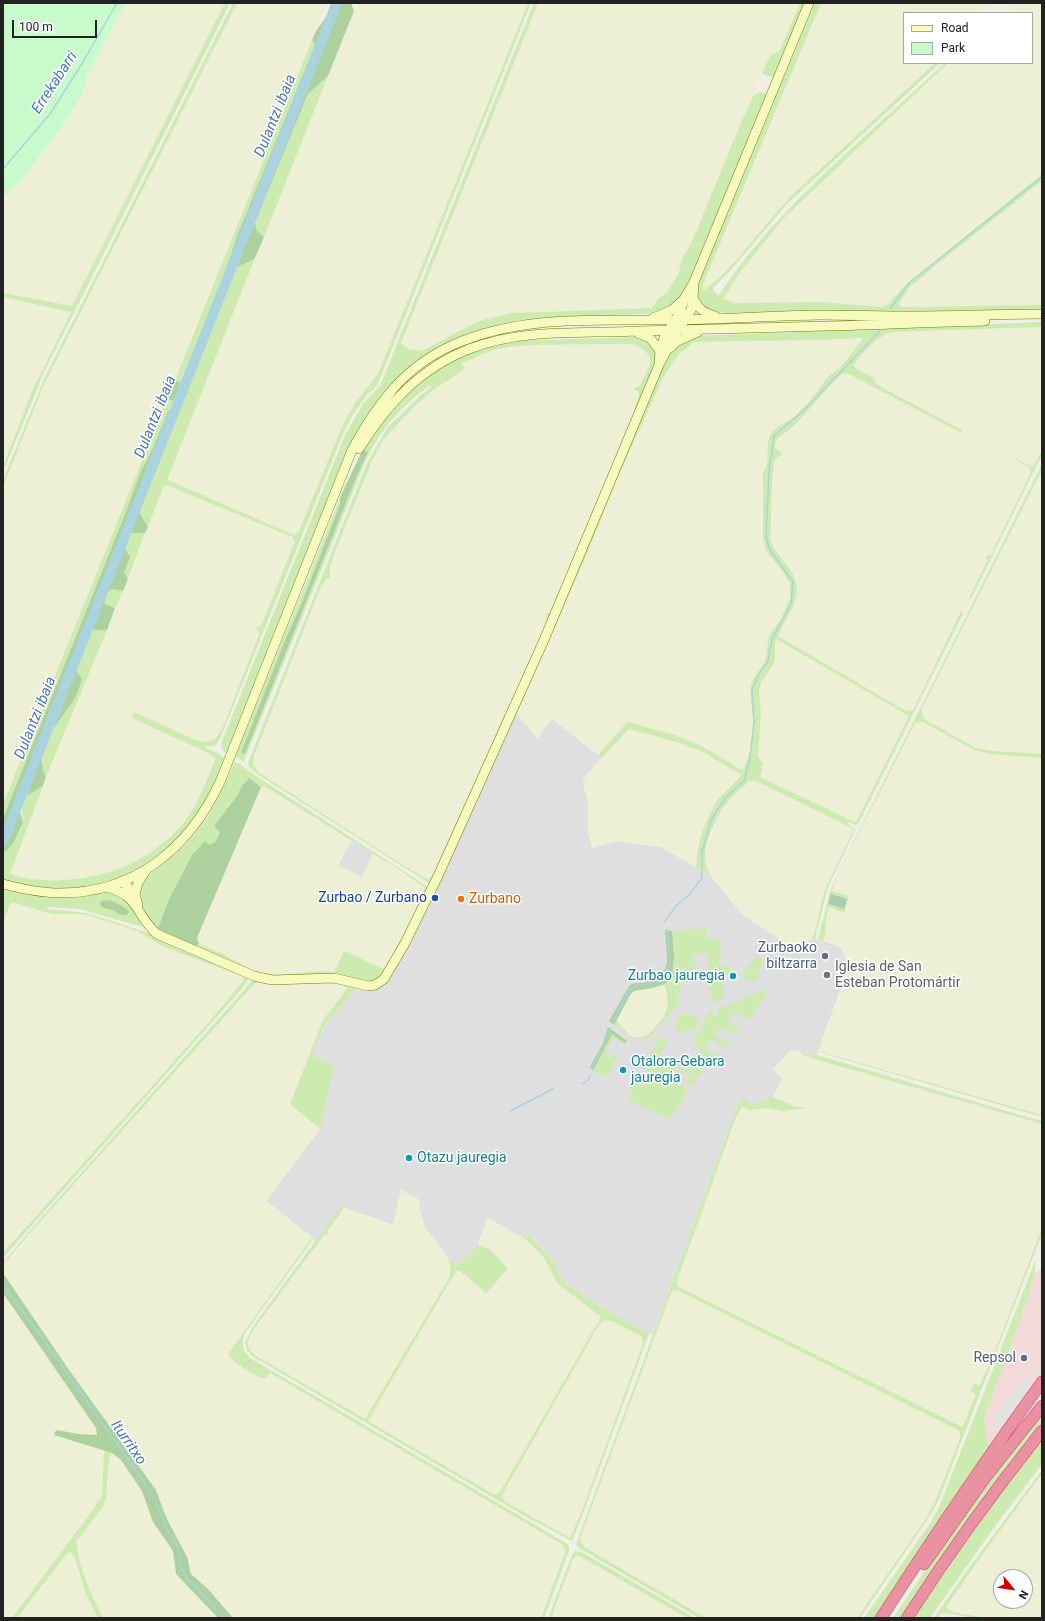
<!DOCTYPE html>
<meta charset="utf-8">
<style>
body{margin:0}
#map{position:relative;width:1045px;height:1621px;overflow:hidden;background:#f2efe9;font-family:Roboto,sans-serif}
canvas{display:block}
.frame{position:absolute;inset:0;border:4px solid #222;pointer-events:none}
.legend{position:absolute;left:903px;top:12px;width:130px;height:52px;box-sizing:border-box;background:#fff;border:1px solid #a7a7a7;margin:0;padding:5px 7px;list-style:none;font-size:12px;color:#222}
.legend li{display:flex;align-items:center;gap:8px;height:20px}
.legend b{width:20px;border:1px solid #a7a7a7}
.north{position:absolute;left:993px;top:1569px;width:40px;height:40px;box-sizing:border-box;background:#fff;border:1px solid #a7a7a7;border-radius:50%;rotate:119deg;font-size:11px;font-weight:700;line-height:16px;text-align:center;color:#222}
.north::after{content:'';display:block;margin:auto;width:14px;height:18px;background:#d40000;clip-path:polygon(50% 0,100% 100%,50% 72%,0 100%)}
.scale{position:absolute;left:12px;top:20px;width:85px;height:18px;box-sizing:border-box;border:2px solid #222;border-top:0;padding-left:5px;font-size:12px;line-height:14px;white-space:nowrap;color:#222;-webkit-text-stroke:3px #fff;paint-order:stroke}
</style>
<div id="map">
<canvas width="1045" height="1621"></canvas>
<div class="frame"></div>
<ul class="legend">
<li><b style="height:5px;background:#f7fabf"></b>Road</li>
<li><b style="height:11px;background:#c8facc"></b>Park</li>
</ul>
<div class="north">N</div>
<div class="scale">100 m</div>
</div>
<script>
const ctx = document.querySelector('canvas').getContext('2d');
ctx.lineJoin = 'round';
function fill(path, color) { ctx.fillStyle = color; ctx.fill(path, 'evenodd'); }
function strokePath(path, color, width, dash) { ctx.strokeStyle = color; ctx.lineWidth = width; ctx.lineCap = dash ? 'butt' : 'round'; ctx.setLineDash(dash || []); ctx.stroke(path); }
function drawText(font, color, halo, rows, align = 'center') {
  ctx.font = font + ' Roboto,sans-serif'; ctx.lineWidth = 3; ctx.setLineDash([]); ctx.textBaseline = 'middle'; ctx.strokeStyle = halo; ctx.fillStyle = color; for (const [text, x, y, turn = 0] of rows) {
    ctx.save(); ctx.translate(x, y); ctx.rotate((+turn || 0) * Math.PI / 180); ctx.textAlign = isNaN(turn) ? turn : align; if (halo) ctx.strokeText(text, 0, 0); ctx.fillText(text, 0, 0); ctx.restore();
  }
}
fill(new Path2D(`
 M511,707L537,738L552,719L602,758L586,775L583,783L588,802V832L592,848L617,841L661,847L711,876L742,914L791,947L815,938L841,947L845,956L847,965L843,982L817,1055L790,1050L782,1079L773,1097L751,1105L737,1106L653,1334H649L588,1299L562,1280L555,1263L545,1251L529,1234L525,1239L488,1218L478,1245L456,1266L425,1228L420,1211L419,1200L401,1191L393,1225L341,1206L315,1242L312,1237L266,1201L320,1129L290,1104L324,1026L357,988L381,977L411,926Z
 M351,841L373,854L362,877L338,865Z`), '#e0dfdf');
fill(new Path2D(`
 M1042,1266V1378L990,1446L987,1442L984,1418L1014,1338L1035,1275Z`), '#f2dad9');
fill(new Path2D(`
 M126,3H225L72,307L3,293V195L20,182L67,120L83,93L87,76L120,13Z
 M237,3H327L3,804V487L43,387Z
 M357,3H528L378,374L358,399L299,531L294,535L168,480V475Z
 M538,3H800L780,50L769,57L764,68L691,244L682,258L679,272L668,291L658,299L652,308L511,313L442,339L421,351L408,349L401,343Z
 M821,3H988L984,13H904V63H935L791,196L773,216L732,266L703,292V285Z
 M1012,3H1042V174L902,288L889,304L883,307L823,302L734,303L724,301L723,299L741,271L782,220L948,63H1032V13H1001Z
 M1042,181V305L901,307L899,304L908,289Z
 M3,297L71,312L33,389L3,466Z
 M1042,327V450L1033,467L1014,458L1029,467L1031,472V475L991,555L986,557L987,561L969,598L971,599L963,614L961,612L955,624L913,710L906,711L778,636L791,613L797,595L771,541V508L774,461L777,439L797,423L832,383L842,374H849L961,432L962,430L946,420L876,384L874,378L858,370L852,365L864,351L881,335L892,332Z
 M862,338V340L843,364L826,379L809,402L793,418L777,427L771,433L768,441L767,464L763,474L766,551L783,572L790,584V598L781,619L769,636L765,662L753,679L750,689L753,722L751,748L744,768L742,770L702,746L686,739L644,728L628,721L598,755L552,719L537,738L517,713L587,554L618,477L663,378L679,354L695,342L823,340Z
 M633,344L642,348L649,354L651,361L640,386L633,388L639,393L632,417L547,623L453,831L432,876L428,880L395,860L258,772L253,764L254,756L273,706L319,591L325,580L330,576V568L334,554L373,459L383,440L412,409L433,390L464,370L461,363L493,350L510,347L531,345Z
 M1042,470V754L993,751L976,748L926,720L922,715V709Z
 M166,485L292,537L295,541L262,625L256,628L259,634L223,727L216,739L209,742L198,741L135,713L132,717L206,752L216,758L192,810L179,828L156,849L136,862L115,871L86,879L52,881L27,878L10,874L35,804L128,579L163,488Z
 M776,639L910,716L877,783L857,820L854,822L759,777L758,757L761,714L759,691L761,682L773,665L775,659V645Z
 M923,722L973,750L990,754L1042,758V1115L818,1051L843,982L847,965L845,956L841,947L824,941L828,907L849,897L832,891L840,870L915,723Z
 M629,729L683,744L705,753L742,775L735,784L717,801L702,834L698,850V859L695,867L661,847L617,841L592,848L588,832V802L583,783L586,775Z
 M749,781H755L840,821L852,828L853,831L824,892L816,927L812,939L791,947L742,914L711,876L706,866L705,853L720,814L727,803L740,792Z
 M264,786L351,841L338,865L362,877L373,854L394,866L426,888L411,921L384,969L344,951L334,972L269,974L251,969L238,964L231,958L199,944L197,938L227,864L261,787Z
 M11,902L52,914H84L137,931L164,947L244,977L243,982L209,1022L3,1253V922Z
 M256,982L276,985L322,982L346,986L347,989L323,1020L291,1104L320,1129L266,1201L312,1237L228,1354L264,1379L270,1372L563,1545L565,1552L541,1618H233L209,1590L191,1574L187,1557L166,1517L156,1490L69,1370L3,1273V1266L30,1233Z
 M664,984L668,996L667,1008L663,1018L647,1036L639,1038L633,1037L629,1035L616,1020L630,995L634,991Z
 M790,1050L800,1052L803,1055L825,1062L1042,1124V1228L995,1351L980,1385L970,1391L976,1394L963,1426H960L793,1345L677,1286V1280L698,1220L742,1107L750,1110L768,1108L783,1111L805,1108L793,1106L773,1097L782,1079L773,1069Z
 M401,1190L419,1200L420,1211L425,1228L446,1254L450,1264L451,1272L449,1278L365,1420L258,1357L250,1350L247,1346V1341L253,1330L306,1259L324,1235L328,1234V1230L344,1208L393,1225Z
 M487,1218L525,1239L543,1256L558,1283L601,1317L500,1493L495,1495L368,1421L456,1271H460L486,1293L490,1249L478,1245Z
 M677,1290L960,1430V1437L937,1497L927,1517L857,1618H706L586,1548L581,1543L580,1538L672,1291Z
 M3,1293L96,1428L97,1436L79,1434L54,1435L104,1451L102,1496L94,1508L11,1618H3Z
 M605,1320L614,1322L642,1338L643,1343L581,1513L570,1538L504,1501L502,1495L599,1325Z
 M112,1453L121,1460L142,1491L153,1522L173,1551L176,1574L218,1618H103L87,1584L77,1553L76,1542L103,1507L106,1498L109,1458Z
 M1042,1474V1618H992L948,1609L946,1607L985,1551ZM1001,1577H1025V1601H1001Z
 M69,1551L74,1555L85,1592L98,1618H17Z
 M578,1555L588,1560L687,1618H551L573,1559Z`), '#eef0d5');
fill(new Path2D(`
 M225,3H230L44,372L3,472V466L33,389L71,312L3,297V293L72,306Z
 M233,3H237L43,387L3,487V480L44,379Z
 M528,3H531L383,371L377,386L367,395L352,416L343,434L220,739C216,744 215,748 207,746L206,748L220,754L225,759C217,776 211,795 200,811C171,855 120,887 66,889C44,890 23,885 3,880V851L6,852C12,845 23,829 23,821C22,812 21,809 22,799L43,786L10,874C27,880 46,881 64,880C109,877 147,862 179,828C197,809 205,782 216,758L206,752L132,718L134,712L198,741C214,743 215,741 223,727L259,634L256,628L262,624L295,541L292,537L166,485L163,488L148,527L136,507L157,452L173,414L168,411L152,450L141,471L125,514L3,818V804L167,399L181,403L182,384L175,380L312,40L315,45L237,236L228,264L231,269L245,264L255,258L169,475L168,480L294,535L299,531L344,422L358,399L378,374Z
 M534,3H538L401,343L408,349L421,351L479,321L511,313L652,308L658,299L668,291L679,272L682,258L691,244L740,125L753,96L760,92L767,94L691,276C681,300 674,310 647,314L552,317L523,320L497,325L472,333L449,343L365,420L227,753L224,752L221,747L222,741L345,435L364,402L380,386Z
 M800,3H805L774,78L762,74L769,57L780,50Z
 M815,3H821L703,284V291C738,265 761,227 791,196L935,63H940L787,204L730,271L713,288V291L719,295C756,239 804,192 853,147C884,119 914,91 945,63H948L782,220L741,271L723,299L734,303L823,302L883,307L889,304L902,288L1042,174V181L934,267L908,289L899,304L901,307L1042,305V311C989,312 937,313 884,313C851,313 818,311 784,311C767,311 722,316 709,310C697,305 697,296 698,285Z
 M328,76L264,237L257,231L255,223L308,94Z
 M1042,322V327L892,332C875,337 864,352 853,365L858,370L874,378L876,384L962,430L961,433L849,374H842L832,383L797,423L777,439L775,447L782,454L774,461C772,481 771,502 771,522C771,528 770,535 771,541C773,549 781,557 786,564C809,592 790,609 778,636L906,711L913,710L961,611L963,614L859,822L856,825L849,822L848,824L855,830L828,887L815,938L812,939L816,927L824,892L853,831L852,828L756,781H749C742,789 733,795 727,803C718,813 705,842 705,855C705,863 707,869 711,876L695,867C698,860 697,856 698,849C701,833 708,816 716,802C723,792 735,785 741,775L705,753L683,744L629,729L602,758L598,755L628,721C648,729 668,732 688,740C707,747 724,760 742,770L744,768L751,748L753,722L750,689L753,679L765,662L769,636L781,619L790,598V584L783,572L766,551L763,537V474L767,464L768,441L771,433L777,427L793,418L809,402L826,379L843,364L862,340V338L823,340L695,342L679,354L663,378L618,477L587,554L517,713L515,711L667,357L674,348L695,336ZM776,639L909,716L857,820L855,822L760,777L763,763L758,757L761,714L759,691L761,682L773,665L775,659V645Z
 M640,337C655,342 654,347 657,361L518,693L515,694L547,623L546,613L551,612L632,417L639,393L633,388L640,386C649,365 660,356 633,344L531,345L510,347L493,350L462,363L464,370L433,390L412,409L383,440L373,459L334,554L330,568V577L325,580L319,591L254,756L253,764L258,772L395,860L428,880L432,876L509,705L511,707L432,883H429L257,774L249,767L248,763L367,463L388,427L421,395L432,387L430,385C414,397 398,411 386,427C368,449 359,478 348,504L244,761H242L236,757L237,753L340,498V504L302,602L283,645L242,753L245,754L356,478L368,452L363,449L397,401L433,371L471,352L511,341Z
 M1042,450V455L971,599L969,598L987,561L986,556L991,555L1031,472L1029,467L1008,455L1033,467Z
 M1042,464V470L922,709V715L926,720L976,748L993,751L1042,754V758L990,754L974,750L923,722L915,723L840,870L832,891L849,896L844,913L828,907L824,941L818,939L830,892L841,867Z
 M131,533H145L128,579L124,572L129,557L125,548L128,536Z
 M112,589L123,591L115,608L105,604L103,595Z
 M88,630H107L46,777L42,768L43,752L46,740L77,693L75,669L77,657Z
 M234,762L240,764L256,776L422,883L429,889L387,969H384C380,977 377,981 367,982L268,976L253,973L195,946L199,944C209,948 220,952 230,958C243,965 254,973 269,974C291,976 312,969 334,972L344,951L384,969L411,921L425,888L394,866L373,854L264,786L261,787L249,778L241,787L237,796L215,826L220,832L215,842L192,855L169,899L158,928C147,917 136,900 142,884C148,872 161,867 171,858C177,854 182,848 187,843C209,820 222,792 234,762Z
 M3,889C21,894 39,898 58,898C73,898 108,888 119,894C133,902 134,915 143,926L142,927L80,909L48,907L47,909L87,913L149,933L160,940L173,946L248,977V980L238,993L3,1258V1253L209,1022L243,981L244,977L164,947L137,931L84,914H52L11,902L4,920Z
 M707,928L706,938L722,940L720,948H722L719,964L732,970L731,974L727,973L724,981V999L712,1003L707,953L692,955L693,963H696L697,971L684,968L678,999H680L679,1003L651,1036C637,1045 625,1033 614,1025L616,1020C621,1026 626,1035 634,1037C647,1042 664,1021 667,1009C669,1000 667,993 664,984L673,971L672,931Z
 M758,956L763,960L756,982L742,978L745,968Z
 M253,980H330L357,988L324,1026L312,1056L334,1066L320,1129L290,1104L323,1020L347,989L346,986L322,982L276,985L256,982L30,1233L3,1265V1263L32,1228Z
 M762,990L766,991L767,995L748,1021L738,1013L737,1014L734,1012L727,1020L737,1028L741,1024L743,1026L734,1036L726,1028L723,1032L719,1028L714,1034L724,1042L728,1038L730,1040L723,1048L715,1041L710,1040L704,1047L713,1054L716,1051L719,1053L710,1062L706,1061L693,1040L702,1026L704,1027L705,1026L703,1023L709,1010L716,1016L718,1014V1008L732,1004Z
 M683,1012L700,1018L694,1032L690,1029L687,1030L683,1035L674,1028L679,1016Z
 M612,1034L625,1043V1045L613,1038L605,1053L612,1057L614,1054L619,1056L606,1077L600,1073L597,1075L593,1071Z
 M660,1037L668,1041L659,1055L669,1062L691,1071L698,1063L703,1071L699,1077L649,1056L655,1044L656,1045L657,1044L656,1042Z
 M818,1051L1042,1115V1117L818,1052Z
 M800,1052L817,1055L1027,1117L1042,1121V1124L825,1062L803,1055Z
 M648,1057L698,1079L693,1085L686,1082L688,1076L671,1069L666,1080L687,1088L686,1091L688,1093L670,1118H668L628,1101L635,1081L646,1086L651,1075L644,1072L648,1066L644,1064Z
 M773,1097L793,1106L807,1108L783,1111L768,1108L750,1110L742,1107L736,1118L677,1280V1286L960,1426H963L976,1394L970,1391L974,1384L980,1385L995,1351L1042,1228V1234L939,1499L930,1516L860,1618H857L927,1517L937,1497L960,1438V1431L677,1290L672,1291L580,1538L581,1543L586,1548L706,1618H699L579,1548L576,1544L737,1106L743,1098L751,1105Z
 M341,1206L344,1208L328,1230V1234L324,1235L253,1330C246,1345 245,1347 258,1357L365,1419L449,1278C452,1269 450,1263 446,1254L456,1266L478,1245L490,1249L508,1269L486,1293L460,1271H456L368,1421L495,1495L500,1492L601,1317L557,1283L543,1256L525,1239L529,1234L555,1263L562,1280L588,1299L649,1334L581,1519L572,1541L530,1519L252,1356L247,1350L245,1342L254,1325ZM605,1320L614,1322L642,1337L643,1343L581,1513L570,1538L504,1501L502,1495L599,1325Z
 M312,1237L313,1239L245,1333C241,1343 242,1350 250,1358L566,1543L569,1546V1551L544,1618H541L565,1552L563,1545L270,1373L264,1379C252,1373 236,1366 228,1354Z
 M1036,1259L1035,1275L1014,1338L984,1418L987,1442L990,1446L877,1618H864L931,1522L940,1505Z
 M1042,1412V1425L1016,1457L902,1618H893C940,1547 990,1479 1042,1412Z
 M1042,1440V1464L990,1533L930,1618H914C955,1557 996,1497 1042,1440Z
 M104,1451L112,1453L109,1458L106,1498L103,1507L76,1542C79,1569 91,1594 103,1618H98L85,1592L74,1555L69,1551L17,1618H12L94,1508L102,1496Z
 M1042,1470V1474L985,1551L946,1607C953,1615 981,1616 992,1618H973L945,1613H941L938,1618H934L969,1568Z
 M575,1551L581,1552L597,1561L695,1618H687L578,1555L573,1559L551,1618H548L572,1555Z`), '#cdebb0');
fill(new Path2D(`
 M331,3H351L354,11L328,76L308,94L255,223L257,231L264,237L255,258L245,264L231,269L228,264L237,236L315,45L312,40L316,31L326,17Z
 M175,380L182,384L188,393L181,403L167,399Z
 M168,411L173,413L157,452L136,507L148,527L145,533H131L128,536L125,548L130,557L124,572L128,579L123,591L112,589L104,595L105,604L115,608L107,630H88L77,657L75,669L82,679C80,684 79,689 77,694C64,720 30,745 46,777L43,786L22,799L20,811L23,823L14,842L6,852L3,851V818L125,514L141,471L152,450Z
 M363,449L368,452L356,478L245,754L241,753L283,645L302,602L340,504V497Z
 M249,778L261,787L197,938L199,944L195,946L166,934L158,928L169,899L192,855L205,841L209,845L215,842L220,832L214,826L237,796L241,787Z
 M110,900L124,907L129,911L127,915C120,915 118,913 112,910C106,908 104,909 100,905L101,901Z
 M665,930L672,931L674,957L672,976L665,984L653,988L634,991L630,995L614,1025L609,1021L629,986C635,981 640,984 647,982C676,974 665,953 665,930Z
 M608,1027L627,1041L625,1043L612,1034L593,1071L590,1067L603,1043Z
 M3,1273L69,1370L156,1490L166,1517L187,1557L191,1574L209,1590L233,1618H218L176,1574L173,1551L153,1522L142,1491L121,1460L112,1453L54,1435L56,1430L79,1434L97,1435L96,1428L3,1293Z`), '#add19e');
fill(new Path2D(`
 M831,894L847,899L844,909L828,904Z`), '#aacbaf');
fill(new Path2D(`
 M3,3H126L120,13L87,76L83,93L67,120L20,182L11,189L8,194L3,195Z`), '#c8facc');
fill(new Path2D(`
 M1029,1373L1030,1389L996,1433L994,1418Z`), '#e2e2e2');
strokePath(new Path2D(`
 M3,169L50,114L83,62L117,3
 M891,308L910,282L1042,177
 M664,922L676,906L689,895L702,878V852L711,820L726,797L744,781L750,758L754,722L752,689L761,670L768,661L772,639L791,604L793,582L770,550L766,537L769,470L774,436L804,410L880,331
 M613,1022C617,1015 626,993 630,989C636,984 645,985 651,984C677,981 669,948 667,930
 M592,1068L610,1032V1028
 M582,1083H585L589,1079L590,1075
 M510,1111L553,1089
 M3,1285L42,1337L148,1488L159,1510L166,1527L178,1547L181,1566L186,1577L224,1618`), '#aad3df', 1.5);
strokePath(new Path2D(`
 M3,842L337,3`), '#aad3df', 10);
const secondary = new Path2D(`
 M693,298C698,308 703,313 715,316
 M653,318L672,310L683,300
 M638,333L650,338L660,351
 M670,348L676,342L698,332
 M659,363L660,351L664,338L680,313L684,299L694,282L809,3
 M359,449C386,405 420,368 469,349C523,328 582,334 639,331C701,329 764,328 827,326C879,325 932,322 985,321
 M122,881L135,894L138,905
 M3,884C22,889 41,893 60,893C136,893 189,848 220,782L352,450C376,405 405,366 453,345C522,314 600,321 673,320C722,319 770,316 818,315C849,315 881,316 912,316C955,316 999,314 1042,314
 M106,887C140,895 135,915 157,934L254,976L272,980L334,978L368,986L375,985L384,979L404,945L438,876L544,640L659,365L673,338L691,310L693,298L694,282
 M135,894L138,883L146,870`);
const highway = new Path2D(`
 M924,1564L984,1479L1042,1406
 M881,1618C933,1538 986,1459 1042,1382
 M907,1618C949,1553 994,1491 1042,1431`);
strokePath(secondary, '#707d05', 10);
strokePath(highway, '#dc2a67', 12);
strokePath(secondary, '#f7fabf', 9);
strokePath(highway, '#e892a2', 11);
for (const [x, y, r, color] of [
 [435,898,4,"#1a4fb4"],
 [461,899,4,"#e8710a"],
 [825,956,4,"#5c6f8a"],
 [827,975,4,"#6b7280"],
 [733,976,4,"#0f9aa8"],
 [623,1070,4,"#0f9aa8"],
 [409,1158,4,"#0f9aa8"],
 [1024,1358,4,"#5c6f8a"]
]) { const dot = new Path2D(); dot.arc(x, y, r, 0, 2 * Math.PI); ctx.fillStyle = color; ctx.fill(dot); strokePath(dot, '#fff', 1.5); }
drawText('14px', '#164399', '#fff', [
 ["Zurbao / Zurbano",427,898]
], 'right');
drawText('14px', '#c56008', '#fff', [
 ["Zurbano",469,899]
], 'left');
drawText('14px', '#4e5e75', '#fff', [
 ["Zurbaoko",817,948],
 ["biltzarra",817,964],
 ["Repsol",1016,1358]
], 'right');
drawText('14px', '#5b616d', '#fff', [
 ["Iglesia de San",835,967],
 ["Esteban Protomártir",835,983]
], 'left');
drawText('14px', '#0d838f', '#fff', [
 ["Zurbao jauregia",725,976,"right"],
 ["Otalora-Gebara",631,1062],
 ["jauregia",631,1078],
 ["Otazu jauregia",417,1158]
], 'left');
drawText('italic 15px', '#4a7aab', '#fff', [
 ["Errekabarri",55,83,-57],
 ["Dulantzi ibaia",276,116,-68],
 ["Dulantzi ibaia",156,417,-68],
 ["Dulantzi ibaia",36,718,-68],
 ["Iturritxo",128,1443,55]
]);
</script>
